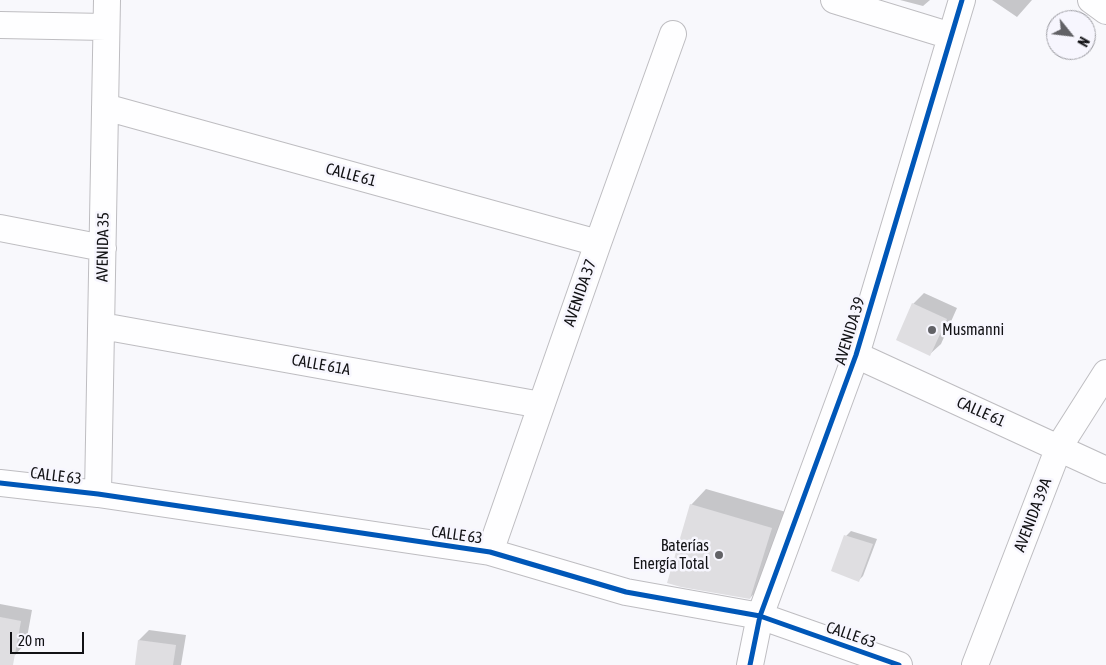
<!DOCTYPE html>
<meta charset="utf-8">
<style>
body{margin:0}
#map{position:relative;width:1106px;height:665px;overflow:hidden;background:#f8f8fc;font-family:"Asap Condensed",sans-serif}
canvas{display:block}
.north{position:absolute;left:1046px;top:10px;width:50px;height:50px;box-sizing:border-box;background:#f7f6fe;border:1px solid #9b9ba1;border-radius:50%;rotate:119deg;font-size:14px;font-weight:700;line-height:20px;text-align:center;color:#121215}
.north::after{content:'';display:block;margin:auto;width:18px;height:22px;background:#626266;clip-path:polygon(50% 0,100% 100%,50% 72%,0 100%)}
.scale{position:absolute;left:10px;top:632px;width:74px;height:22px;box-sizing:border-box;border:2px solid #121215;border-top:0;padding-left:6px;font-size:15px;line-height:18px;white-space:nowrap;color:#121215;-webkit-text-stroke:4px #f7f6fe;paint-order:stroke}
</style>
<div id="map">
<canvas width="1106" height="665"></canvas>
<div class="north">N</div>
<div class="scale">20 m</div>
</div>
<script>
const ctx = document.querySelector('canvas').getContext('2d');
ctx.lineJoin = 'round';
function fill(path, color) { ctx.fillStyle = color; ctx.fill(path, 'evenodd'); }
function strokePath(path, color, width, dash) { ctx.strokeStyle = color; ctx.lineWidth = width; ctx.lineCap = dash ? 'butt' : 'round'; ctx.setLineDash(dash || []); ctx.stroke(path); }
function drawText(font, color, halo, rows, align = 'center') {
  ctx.font = font + ' "Asap Condensed",sans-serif'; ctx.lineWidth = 5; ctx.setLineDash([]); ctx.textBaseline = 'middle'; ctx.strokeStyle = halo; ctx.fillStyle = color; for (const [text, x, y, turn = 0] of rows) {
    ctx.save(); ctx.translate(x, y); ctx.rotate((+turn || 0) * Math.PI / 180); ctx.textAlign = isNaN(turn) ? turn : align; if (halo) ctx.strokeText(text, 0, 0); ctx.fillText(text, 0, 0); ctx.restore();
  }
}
fill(new Path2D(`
 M900,0H930L923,6Z
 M992,0H1032L1017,17Z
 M924,293L957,308L941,344L930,354L913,304Z
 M706,489L786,512L765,582L750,598L691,505Z
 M851,531L877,539L863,576L858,581L846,536Z
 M0,604L32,610L26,643L15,655L0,659Z
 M149,630L186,635L181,665H136L139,640Z`), '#0003');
fill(new Path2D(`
 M912,303L947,319L930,356L896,340Z
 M690,504L772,528L750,599L681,587L667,583Z
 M844,535L873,544L859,582L831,571Z
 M0,617L21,621L13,665H0Z
 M138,640L176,645L173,665H135Z`), '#dfdee1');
const street = new Path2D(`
 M834,0L951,36
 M1091,0L1106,11
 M0,25L106,27
 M105,107L598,243
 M0,228L103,248
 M102,326L541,405
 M856,355L1106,470
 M0,483L98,494L490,552L626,592L760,616L899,665
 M98,494L107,0
 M490,552L598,243L673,34
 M750,665L760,616L856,355L962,0
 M975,665L1059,447L1106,373`);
strokePath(street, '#bebdc1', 28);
strokePath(street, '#fefeff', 26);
strokePath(new Path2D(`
 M0,483L98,494L490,552L626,592L760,616L899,665
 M750,665L760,616L856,355L962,0`), '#0057b8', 5);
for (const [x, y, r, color] of [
 [932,330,5,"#626266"],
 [719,555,5,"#626266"]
]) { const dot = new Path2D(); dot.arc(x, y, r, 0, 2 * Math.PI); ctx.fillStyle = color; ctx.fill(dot); strokePath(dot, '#f7f6fe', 2); }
drawText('16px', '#121215', '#f7f6fe', [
 ["CALLE 61",351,175,15],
 ["AVENIDA 35",103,247,-89],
 ["AVENIDA 37",580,293,-71],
 ["AVENIDA 39",850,331,-73],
 ["CALLE 61A",321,365,10],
 ["CALLE 61",981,412,24],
 ["CALLE 63",56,476,7],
 ["AVENIDA 39A",1033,515,-69],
 ["CALLE 63",457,535,8],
 ["CALLE 63",851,635,19]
]);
drawText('16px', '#121215', '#f7f6fe', [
 ["Musmanni",942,330],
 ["Baterías",709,546,"right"],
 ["Energía Total",709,564,"right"]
], 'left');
</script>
